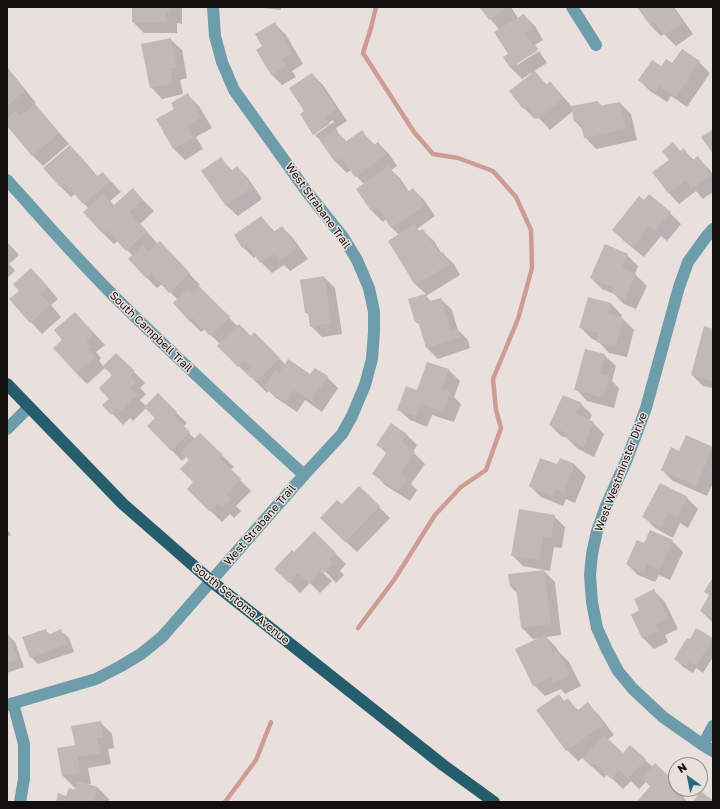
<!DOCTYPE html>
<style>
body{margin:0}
#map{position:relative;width:720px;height:809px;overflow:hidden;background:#e9dfdd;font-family:"Golos Text",sans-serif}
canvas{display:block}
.frame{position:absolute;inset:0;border:8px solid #120f0e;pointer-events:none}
.north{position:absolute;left:668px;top:757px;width:40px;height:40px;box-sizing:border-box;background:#e9dfdd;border:1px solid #938c8a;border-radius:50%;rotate:327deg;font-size:11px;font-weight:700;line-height:16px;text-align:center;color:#120f0e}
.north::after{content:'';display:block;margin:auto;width:14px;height:18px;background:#276a7c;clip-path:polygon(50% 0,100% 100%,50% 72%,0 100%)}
</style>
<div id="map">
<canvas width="720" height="809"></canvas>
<div class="frame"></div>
<div class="north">N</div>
</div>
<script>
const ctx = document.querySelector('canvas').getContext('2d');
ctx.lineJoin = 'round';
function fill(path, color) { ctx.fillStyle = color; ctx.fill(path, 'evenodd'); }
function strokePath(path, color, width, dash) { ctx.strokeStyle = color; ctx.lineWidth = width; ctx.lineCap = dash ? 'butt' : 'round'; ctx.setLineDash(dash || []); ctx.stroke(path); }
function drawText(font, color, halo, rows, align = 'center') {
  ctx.font = font + ' "Golos Text",sans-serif'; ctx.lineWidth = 3; ctx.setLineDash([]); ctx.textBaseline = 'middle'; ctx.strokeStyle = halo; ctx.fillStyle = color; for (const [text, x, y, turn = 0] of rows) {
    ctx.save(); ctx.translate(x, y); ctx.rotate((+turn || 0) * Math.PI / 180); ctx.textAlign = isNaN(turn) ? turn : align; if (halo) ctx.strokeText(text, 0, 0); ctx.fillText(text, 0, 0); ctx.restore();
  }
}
fill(new Path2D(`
 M133,7H182V24L177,23V33H144L133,22Z
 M262,7H281V10L263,8Z
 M479,7H511L518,18L524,15L535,26L543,40L535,45L538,49L517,63V65L539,51L547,63L534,71L547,85L550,83L561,94L572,107L598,102L602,106L620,103L631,114L637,140L596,149L585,137L583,130L575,121L573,111L550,130L538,117L535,119L524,108L532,74L531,73L522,79L511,68L504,57L509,54L500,30L490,19Z
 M638,7H674L693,34L676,46L664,34L661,36L650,25Z
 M275,24L286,35L303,64L292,71L296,77L282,85L271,74L264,46Z
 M170,39L182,50L187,78L180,80L183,94L162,99L151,87Z
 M699,62L710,73L687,107L671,96L667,102L650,91L639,80L661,67L673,65Z
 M7,67L36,103L34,104L46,117L69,144L43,166L32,155L7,125Z
 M312,74L323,85L347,121L336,128L339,134L347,142L362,132L375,145L378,143L389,154L397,166L391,170L400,178L409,192L413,189L424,200L435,216L417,229L420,231L422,230L434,241L442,254V253L454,264L460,275L426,296L432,302L441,299L452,310L458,330L468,340L470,348L438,359L427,348L421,326L416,322L409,300L426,294L416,285L389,241L399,235L392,228L386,219L383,222L372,211L357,189L364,184L356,176L351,170L347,173L336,162L321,141L314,134L306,111ZM333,120L334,122L315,135V132Z
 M188,95L199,106L212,128L196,137L203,149L185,160L174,149L157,119L175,109Z
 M673,144L681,152L683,150L694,160L698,158L709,169L713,175V192L703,199L696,191L679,204L668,192L670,161Z
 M70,146L81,157L98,177L103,173L121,192L110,201L114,206L132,189L154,211L140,224L158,244L170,254L200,285L198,286L237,326L251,337L254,334L286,365L311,375L327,377L338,388L322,412L305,400L297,412L276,398L269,391L267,393L251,377H250L218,346L220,344L205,329L201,332L190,321L178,300L162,284L157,288L146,277L133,256L118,241L114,244L103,233L89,209L75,194L71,197L60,186Z
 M221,159L233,171L237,167L248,178L262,199L238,216L226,205Z
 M644,201L670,213L681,224L667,241L661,236L644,257L624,241L613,230Z
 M261,217L275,232L282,227L293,238L308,259L290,271L284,265L272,273L261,262L257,256L254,258L243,247Z
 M7,242L19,255L9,264L15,271L7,278Z
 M627,255L638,266L635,274L647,286L636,309L624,304L614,294L602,289L591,278Z
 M324,277L335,288L342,334L322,337L311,326L309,316L306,312Z
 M42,280L58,299L51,305L61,317L42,334L10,300Z
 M611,304L622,315L621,318L623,319L634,330L627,357L609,353L598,341L592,339L581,328Z
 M75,313L105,345L96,352L101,358L99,361L104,367L116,354L145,383L140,388L146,394L140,400L146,406L158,395L187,423L183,427L195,439L200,434L234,467L230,470L251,491L236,506L241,511L234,518L230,514L222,522L188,489L195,482L191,460L187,456L182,461L148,426L156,418L146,408L133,421L130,418L123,425L104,405L110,399L113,376L105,368L87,384L76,373L64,340Z
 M713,330V388L703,386L692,375Z
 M604,355L616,366L612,381L619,388L614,408L587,401L576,389Z
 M449,370L460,381L454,397L461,404L454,422L432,415L427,427L410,420L398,409L418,391Z
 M581,404L592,415L589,421L593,423L604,434L594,457L578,449L567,438L561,436L550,425Z
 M406,434L417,445L413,452L425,464L411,484L417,490L410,501L385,485L374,473L387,454L378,445Z
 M686,436L713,449V483L707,496L673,481L662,470L679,452Z
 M575,465L586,476L575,503L566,499L563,506L541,497L530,486L557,466Z
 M687,498L698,509L688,528L680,523L673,538L655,528L644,517Z
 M379,507L390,518L357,552L332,529Z
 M554,516L565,527L562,548L554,547L550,571L523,566L512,555Z
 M7,529L11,535L7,537Z
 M672,541L683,552L670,580L659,575L655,582L638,575L627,564L645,544Z
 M294,553H335L346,564L340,571L344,575L336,583L322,568L320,570L332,581L320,593L310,583L300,593L287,580Z
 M544,571L555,582L561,635L546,637L556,647L558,651L569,662L581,686L565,694L561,689L545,696L534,685L540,638L533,639L522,628L518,594L511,587Z
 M713,579V623L701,611L710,596L705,591Z
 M654,591L665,602L678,629L665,635L668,642L654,649L643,638L632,615L641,611Z
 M697,629L713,639V657L703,673L696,668L693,673L683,667L675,659L690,640Z
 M45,630L50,635L61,631L69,638L74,652L38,664L31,657Z
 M7,634L15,642L24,667L7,673Z
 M558,695L565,702L568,700L579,711L588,704L599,715L614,735L607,740L623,755L645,760L653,767L655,765L676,784V789H681L683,790L680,794L688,802H638L651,787L646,782L639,789L631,781L623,789L607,774L604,778L583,758L578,761L567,750Z
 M100,722L112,734L114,748L108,749L111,764L88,768L91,784L86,785L98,788L109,799L108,802H57L67,797L75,791L76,787H74L63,776L58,749L76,746Z`), '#0003');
strokePath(new Path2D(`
 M358,628L394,580L435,515L461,487L486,470L501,428L496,410L493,379L518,319L532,268L531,230L516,197L493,171L458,158L433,154L414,132L363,53L371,28L376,7
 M225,802L256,760L271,722`), '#cf9c94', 4.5);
fill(new Path2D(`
 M132,7H171V13H166V22H132Z
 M480,7H508L489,20Z
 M637,7H672L683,23L664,35L655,22L650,25Z
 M524,14L533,28L525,33L537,51L510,68L503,57L508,54L494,32Z
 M275,22L292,53L282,59L286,66L271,75L256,50L262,46L255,34Z
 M171,38L177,67L170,69L173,83L150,88L141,44Z
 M682,49L700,61L676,97L660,86L655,92L638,80L652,60L661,66L666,59L672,63Z
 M7,68L25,91L7,106Z
 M535,71L546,85L550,81L564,98L538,119L527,106L523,109L509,91Z
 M312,73L336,109L325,117L330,124L313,135L300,114L304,111L289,88Z
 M188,93L201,117L186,126L193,138L173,149L156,119L174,109L171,103Z
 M598,101L599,106L620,102L626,129L584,138L580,121L574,122L571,106Z
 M35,104L59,133L32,156L7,126V118L16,111L20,116Z
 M713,129V154L701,137Z
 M336,130L345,142L362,130L373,146L378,142L387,154L355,177L341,158L335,162L320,141Z
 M673,142L680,151L684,148L692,161L698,156L711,175L691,188L686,180L668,193L652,172L669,160L662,151Z
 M70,145L97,176L103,172L110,181L83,204L65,183L60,187L43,168Z
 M221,157L231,171L237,166L252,187L226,206L201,171Z
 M389,166L407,192L413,188L425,205L391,228L377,207L371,211L356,189Z
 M133,188L143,200L129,212L147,231L126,251L107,230L103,234L83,212L104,194L114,205Z
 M649,194L671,212L655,231L649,226L633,247L612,230L639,196L644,200Z
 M261,216L273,232L282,226L297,248L279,261L274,254L260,263L247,244L242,248L234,235Z
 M414,224L418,231L423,229L439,254L443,252L450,264L415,285L388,241Z
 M160,241L190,273L169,293L151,273L146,278L128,259L143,245L149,251Z
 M605,244L628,254L622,267L636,274L625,299L612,293L614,288L590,278Z
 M31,268L48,287L40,294L50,305L30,323L9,299L19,291L13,284Z
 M324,276L331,323L310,327L308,313H305L300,280Z
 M199,286L230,317L210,336L193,318L190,322L173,303L187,290L191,293Z
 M425,294L427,302L441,298L451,330L457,328L460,337L426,348L418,321L415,322L408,299Z
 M588,297L611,303L608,314L623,318L616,347L596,342L599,333L579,328Z
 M75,312L94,334L86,341L91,347L88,349L95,357L76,373L53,348L62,340L54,330Z
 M239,324L251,336L254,332L280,358L256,382L246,373L251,368L244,361L238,367L217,346Z
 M704,326L713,329V381L691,375Z
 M585,349L605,354L600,374L609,376L603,397L574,390Z
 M116,353L135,371L130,376L136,382L130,388L137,395L121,411L118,408L111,415L102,405L109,399L99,388L112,375L103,366Z
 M288,359L310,374L315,368L328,376L311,401L294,390L286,402L264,388L275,370L279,373Z
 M427,362L449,369L442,389L450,392L443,412L421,404L416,416L397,410L406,386L417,390Z
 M158,393L177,412L173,415L190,432L171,451L147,426L155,418L144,407Z
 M563,395L582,403L576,414L594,422L583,447L566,438L568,434L549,425Z
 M391,423L407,434L401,442L415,452L400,474L407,479L398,491L372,474L387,452L376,445Z
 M200,433L223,455L220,458L241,479L226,494L231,499L222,508L218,504L210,512L187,489L193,482L180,469L189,460L181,452Z
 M686,435L713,447L696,486L661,470L671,447L679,451Z
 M540,458L557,464L560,458L575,464L564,493L555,489L552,496L529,486Z
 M660,483L688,497L677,517L669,513L661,527L642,517Z
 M359,486L380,506L345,542L320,518L337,500L342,504Z
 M519,509L555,515L551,537L543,536L539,560L511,556Z
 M650,530L673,540L659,570L647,564L644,572L626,564L637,540L644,543Z
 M314,531L336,553L329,559L333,563L324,573L321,570L309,583L298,573L289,583L274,569L292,550L294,552Z
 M544,570L551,624L521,628L516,586L510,587L508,574Z
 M713,577V619L700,611L709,595L704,592Z
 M654,589L668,618L655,624L658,631L642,638L631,615L639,610L634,599Z
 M696,628L713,638L696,666L688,662L686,666L674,659L687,638L690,639Z
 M46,629L48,635L61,629L67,644L30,658L22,637Z
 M7,631L18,659L7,663Z
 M545,635L553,652L558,650L570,675L553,683L551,677L533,686L515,649Z
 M559,694L564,701L568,698L577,711L588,702L604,724L566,751L536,710Z
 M101,721L103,737L97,738L100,753L78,757L80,773L62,776L57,748L75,745L71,726Z
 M604,735L623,753L630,745L646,759L628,778L619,770L611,779L595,764L592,767L583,759Z
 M655,763L672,779L668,783L684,797L680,802H637L650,786L642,778Z
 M77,781L98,787L94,802H56L58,793L66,796L69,788L74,790Z
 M700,791L713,800V802H693Z`), '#c2b9b7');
strokePath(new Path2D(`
 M572,7L596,45
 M7,180C45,222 82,265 123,305C182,363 243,419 304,475
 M713,229L706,237L688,262L679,287L646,408L627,459L606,506L597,531L592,554L590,575L592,602L597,628L607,650L618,671L633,689L663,717L703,745L713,751
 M7,429L29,407
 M13,703L24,744V779L20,802
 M7,705L96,679L121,666L141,654L162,637L304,475L342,434L352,416L365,385L372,359L374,332V312L369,288L357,260L343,237L307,192L234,90L222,62L215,36L213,7
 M703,745L713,726`), '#6d9dab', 12);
strokePath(new Path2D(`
 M7,384L123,504L211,581L443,765L494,802`), '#265d6c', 12);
drawText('11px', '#120f0e', '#e9dfdd', [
 ["West Strabane Trail",318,206,54],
 ["South Campbell Trail",151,332,44],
 ["West Westminster Drive",621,472,-69],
 ["West Strabane Trail",260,525,-49],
 ["South Sertoma Avenue",241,604,39]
]);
</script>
